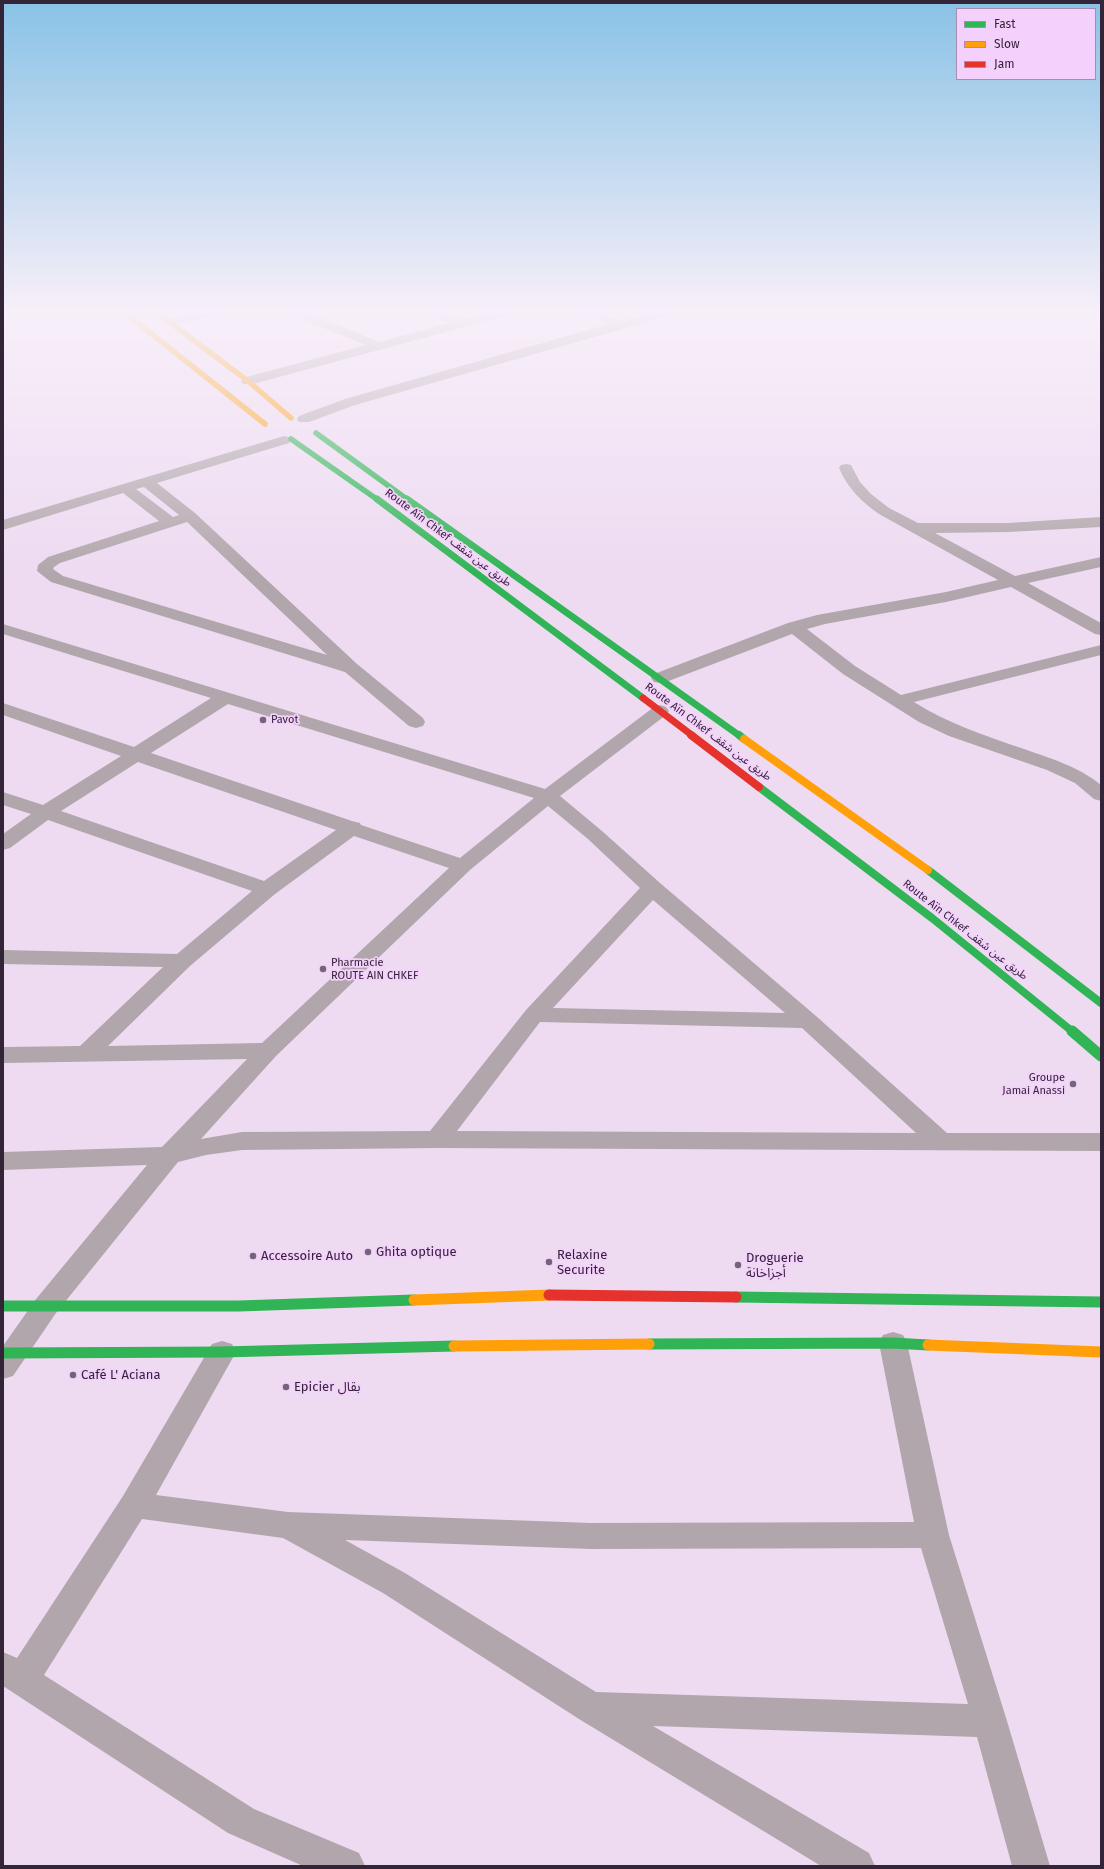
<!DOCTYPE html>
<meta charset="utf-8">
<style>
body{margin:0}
#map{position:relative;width:1104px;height:1869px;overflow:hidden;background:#eedbf2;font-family:"Fira Sans",sans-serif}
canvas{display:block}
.frame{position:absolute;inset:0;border:4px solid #342438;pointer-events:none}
.legend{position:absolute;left:956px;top:8px;width:140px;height:72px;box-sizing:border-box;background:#f4d1fc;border:1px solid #a78cae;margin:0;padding:5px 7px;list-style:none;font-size:12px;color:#342438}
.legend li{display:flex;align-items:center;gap:8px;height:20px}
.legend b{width:20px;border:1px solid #a78cae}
</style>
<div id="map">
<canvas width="1104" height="1869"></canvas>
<div class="frame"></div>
<ul class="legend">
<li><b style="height:5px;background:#30b455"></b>Fast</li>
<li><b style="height:5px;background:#ff9f0a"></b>Slow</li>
<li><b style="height:5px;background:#e5322d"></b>Jam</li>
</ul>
</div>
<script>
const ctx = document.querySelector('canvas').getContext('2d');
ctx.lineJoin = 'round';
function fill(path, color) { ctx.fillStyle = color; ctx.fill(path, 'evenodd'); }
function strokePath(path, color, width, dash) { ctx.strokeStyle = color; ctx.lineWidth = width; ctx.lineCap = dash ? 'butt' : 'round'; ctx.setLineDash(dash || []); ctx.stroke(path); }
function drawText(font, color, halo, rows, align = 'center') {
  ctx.font = font + ' "Fira Sans","Noto Sans Arabic",sans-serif'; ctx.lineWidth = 3.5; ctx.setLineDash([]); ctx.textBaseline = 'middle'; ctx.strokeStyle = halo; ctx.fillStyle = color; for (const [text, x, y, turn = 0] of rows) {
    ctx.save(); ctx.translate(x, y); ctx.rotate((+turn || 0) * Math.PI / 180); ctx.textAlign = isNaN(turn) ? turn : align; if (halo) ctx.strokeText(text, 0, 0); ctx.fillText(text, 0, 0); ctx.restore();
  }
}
fill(new Path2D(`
 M195,312H217L215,315L169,326L163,322L165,319Z
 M289,312H306L379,342L449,323L429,315L427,312H443L462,320L491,312H511L509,315L253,384H243L241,381L243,378L366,345L291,315Z
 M583,312H600L622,321L652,312H672L670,315L626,328L355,405L309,422H299L297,419L299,416L345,399L609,324L585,315Z
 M284,436L289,437L291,440L289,443L157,483L195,513L357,664L423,718L425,722L423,726L416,728L409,726L345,672L51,582L37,571L38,565L48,557L159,521L123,493L3,530V520ZM144,487L179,515L173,517L136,489ZM187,522L327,655L63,576L53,569L54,567L60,563Z
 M846,464L851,465L860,482L871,494L889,508L918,523H1008L1101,517V527L1008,532L935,533L1015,576L1101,557V567L1028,583L1101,623V635L1095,634L1011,587L946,602L825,624L807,629L855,666L901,695L1101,645V655L914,702C947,723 983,735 1021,748C1049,758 1078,766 1101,785V801L1094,799L1075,783L1047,770L949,736L919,722L843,674L792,634L666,682L660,683L654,682L651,678L654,674L788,623L817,615L946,592L998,580L879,514C861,501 848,489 839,468L841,465Z
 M3,624L545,789L654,707L660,705L666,707L669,711L666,715L560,796L602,831L660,883L816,1016L947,1133H1101V1151L437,1148L242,1150L206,1155L178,1162L56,1313L13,1376L3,1379V1346L36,1299L147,1165L3,1170V1152L162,1147L247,1059L3,1063V1047L80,1046L163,967L3,964V950L177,954L252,891L48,820L10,848L3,850V834L31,814L3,805V792L43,805L121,756L3,715V703L134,747L211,698L3,634ZM228,704L534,798L460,858L361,825L360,823L352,821L151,753ZM138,762L336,830L264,881L61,811ZM548,806L588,839L640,888L526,1010L430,1131L242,1132L201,1139L276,1056L470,870ZM354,836L449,868L262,1043L108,1046L190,966L275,894ZM653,900L785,1013L553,1008ZM540,1022L802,1028L916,1133L457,1131Z
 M893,1332L903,1335L907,1343L949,1535L1007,1721L1050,1866H1012L977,1737L653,1726L869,1853L875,1866H821L579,1719L383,1593L283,1538L142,1519L44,1675L254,1809L359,1853L365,1866H303L228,1833L3,1686V1652L17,1658L123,1496L212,1344L222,1341L232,1344L236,1352L156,1495L288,1512L591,1523L914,1522L879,1343L883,1335ZM345,1540L591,1549L921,1548L968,1704L596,1692L405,1573Z`), '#b1a6ab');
strokePath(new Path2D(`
 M316,433L408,500
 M291,439L378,500`), '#30b455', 5.5);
strokePath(new Path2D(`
 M377,499L643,698
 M407,499L740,736`), '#30b455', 7);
strokePath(new Path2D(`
 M739,735L744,739
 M759,787L932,918L1073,1032
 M928,870L1101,1003`), '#30b455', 8);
strokePath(new Path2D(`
 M1072,1031L1101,1056
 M736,1297L1101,1302
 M3,1306H239L414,1300
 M649,1344L893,1343L928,1345
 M3,1353L222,1352L454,1346`), '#30b455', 11);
strokePath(new Path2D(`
 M124,312L265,424
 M156,312L248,381L291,418`), '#ff9f0a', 5.5);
strokePath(new Path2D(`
 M744,739L928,870`), '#ff9f0a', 8);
strokePath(new Path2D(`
 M414,1300L549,1295
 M928,1345L1101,1352
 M454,1346L649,1344`), '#ff9f0a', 11);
strokePath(new Path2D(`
 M643,698L693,736`), '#e5322d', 7);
strokePath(new Path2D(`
 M691,735L759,787`), '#e5322d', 8);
strokePath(new Path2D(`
 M549,1295L736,1297`), '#e5322d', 11);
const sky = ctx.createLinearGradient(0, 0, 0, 574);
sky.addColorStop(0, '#89c2e6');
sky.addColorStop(0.54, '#f7eff9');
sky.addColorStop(1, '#f7eff900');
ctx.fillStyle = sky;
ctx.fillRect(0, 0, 1104, 574);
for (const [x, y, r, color] of [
 [263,720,4,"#756479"],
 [323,969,4,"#756479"],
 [1073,1084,4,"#756479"],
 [368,1252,4,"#756479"],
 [253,1256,4,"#756479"],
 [549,1262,4,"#756479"],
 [738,1265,4,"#756479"],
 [73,1375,4,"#756479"],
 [286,1387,4,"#756479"]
]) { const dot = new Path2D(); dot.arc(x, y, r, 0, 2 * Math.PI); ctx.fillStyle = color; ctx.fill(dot); strokePath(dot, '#f4d1fc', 1.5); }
drawText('11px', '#342438', '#f4d1fc', [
 ["Route Aïn Chkef طريق عين شقف",448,538,37],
 ["Route Aïn Chkef طريق عين شقف",708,732,37],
 ["Route Aïn Chkef طريق عين شقف",965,930,38]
]);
drawText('11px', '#342438', '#f4d1fc', [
 ["Pavot",271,720],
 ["Pharmacie",331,963],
 ["ROUTE AIN CHKEF",331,976],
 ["Groupe",1065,1078,"right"],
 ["Jamai Anassi",1065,1091,"right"]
], 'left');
drawText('13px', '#342438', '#f4d1fc', [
 ["Ghita optique",376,1252],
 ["Relaxine",557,1255],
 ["Securite",557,1270],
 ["Accessoire Auto",261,1256],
 ["Droguerie",746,1258],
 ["أجزاخانة",746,1273],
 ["Café L' Aciana",81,1375],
 ["Epicier بقال",294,1387]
], 'left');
</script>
